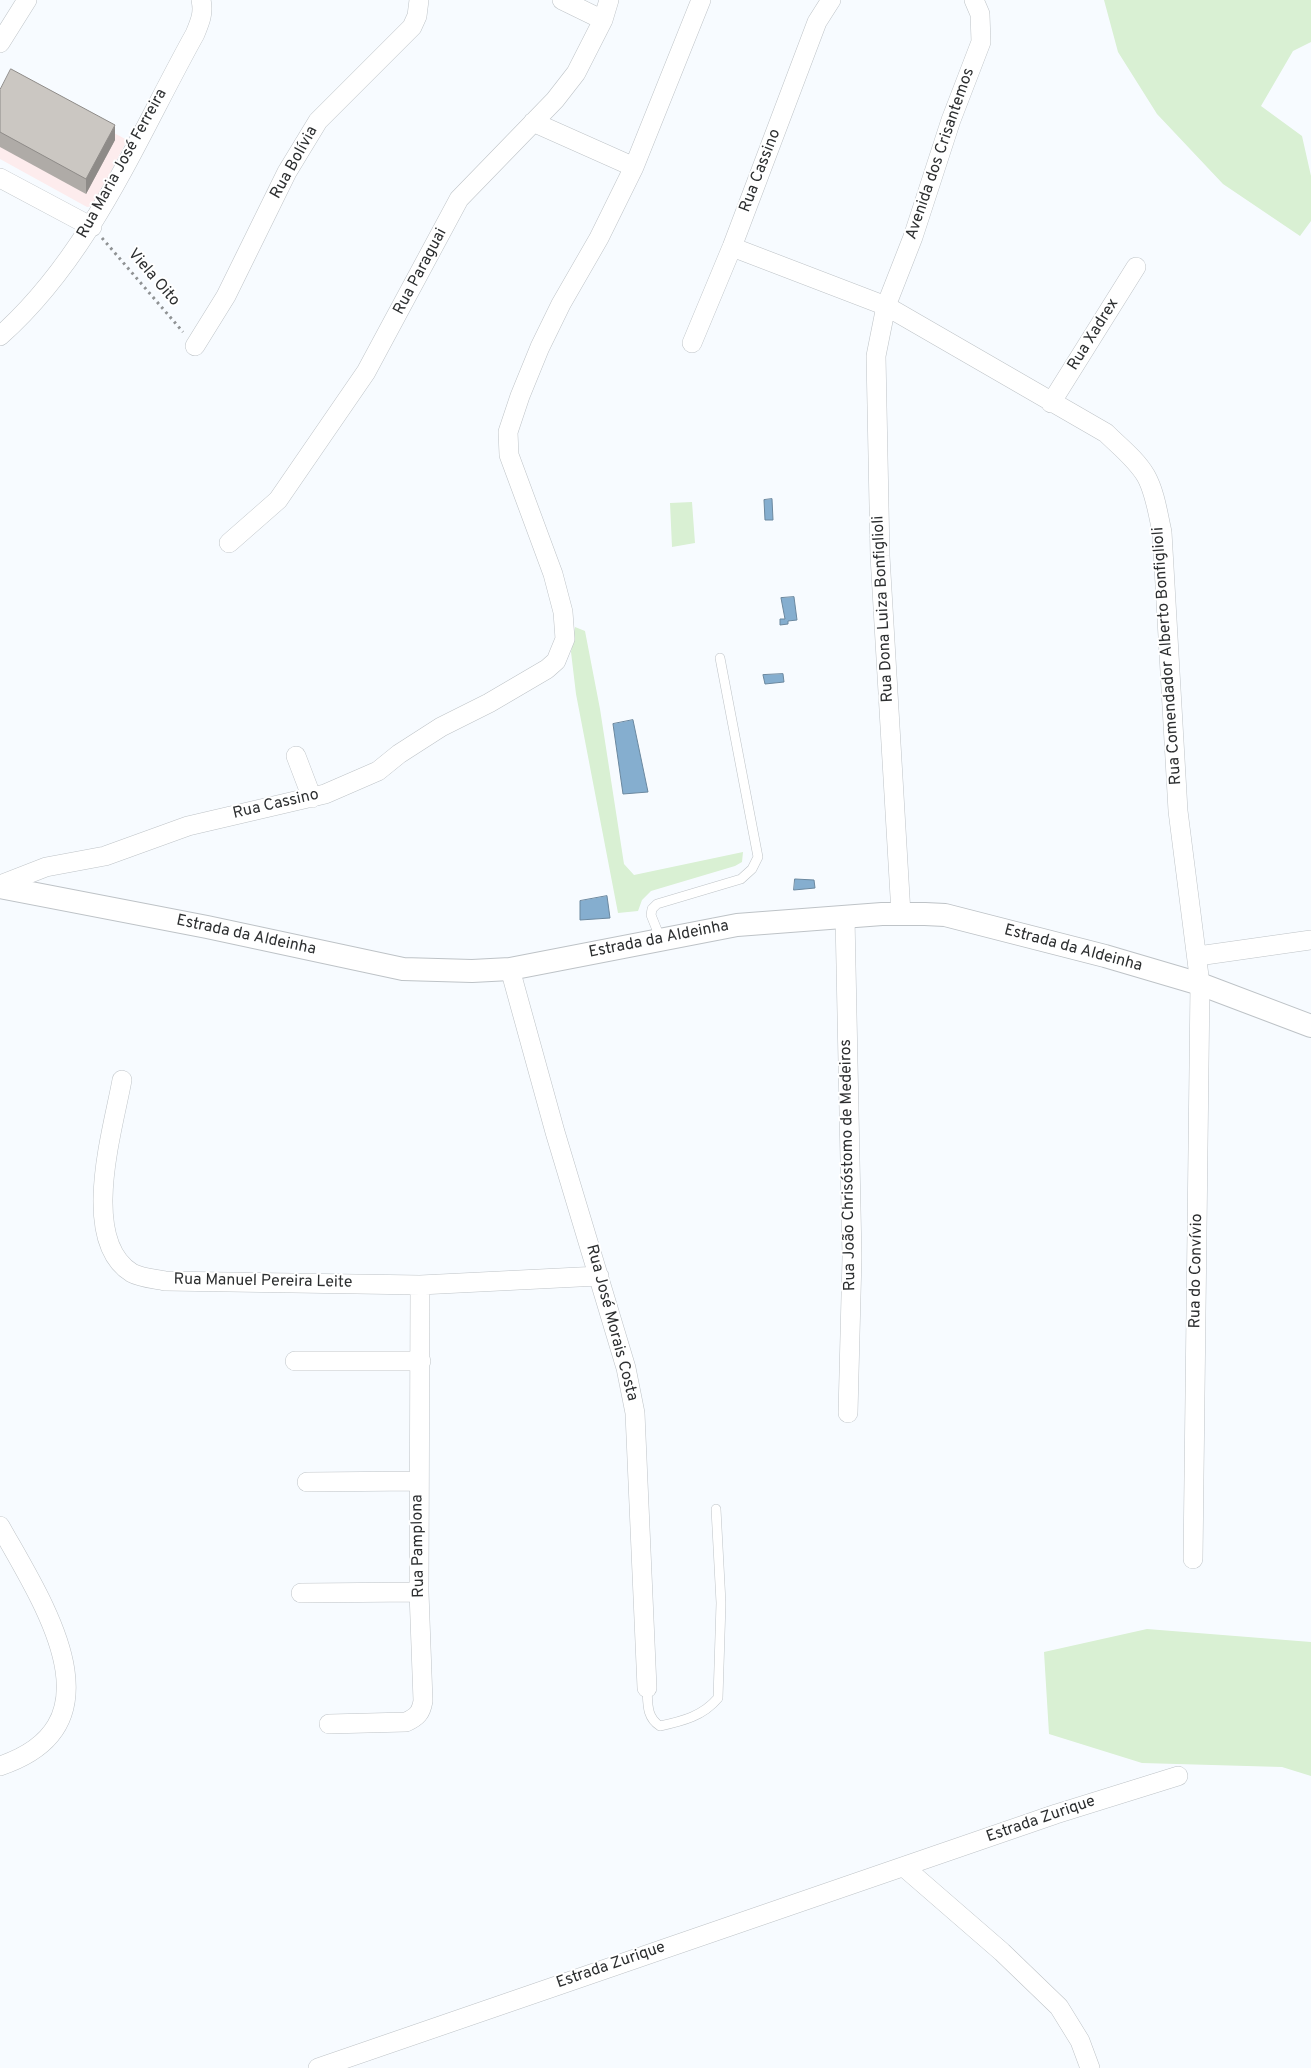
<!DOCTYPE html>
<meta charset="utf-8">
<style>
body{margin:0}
canvas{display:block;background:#f7fbff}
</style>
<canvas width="1311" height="2068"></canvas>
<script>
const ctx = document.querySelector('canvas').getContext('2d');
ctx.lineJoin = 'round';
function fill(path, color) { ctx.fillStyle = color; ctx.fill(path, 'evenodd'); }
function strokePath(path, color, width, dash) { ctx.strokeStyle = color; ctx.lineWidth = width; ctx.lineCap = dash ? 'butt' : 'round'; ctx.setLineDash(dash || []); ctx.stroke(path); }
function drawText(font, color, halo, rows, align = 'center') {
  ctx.font = font + ' Overpass,sans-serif'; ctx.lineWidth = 4; ctx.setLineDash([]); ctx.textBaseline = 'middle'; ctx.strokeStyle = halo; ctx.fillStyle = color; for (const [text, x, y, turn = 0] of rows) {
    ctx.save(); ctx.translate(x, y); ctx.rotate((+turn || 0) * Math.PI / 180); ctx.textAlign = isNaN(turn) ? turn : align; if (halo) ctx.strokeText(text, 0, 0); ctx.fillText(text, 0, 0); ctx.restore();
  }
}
fill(new Path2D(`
 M11,77L127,140L93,206L87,207L0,159V97Z`), '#fdeced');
fill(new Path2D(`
 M1104,0H1311V42L1293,51L1261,106L1302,136L1311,176V221L1300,236L1223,184L1157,114L1118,52Z
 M692,502L695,543L672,547L670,503Z
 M575,627L585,631L600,709L624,864L634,875L743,852L742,862L735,866L651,891L642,900L638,911L618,913L576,694L571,652Z
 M1147,1629L1311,1642V1776L1282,1767L1142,1763L1049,1734L1044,1652Z`), '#d9f0d3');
const water = new Path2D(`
 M772,499L773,520H765L764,500Z
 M794,597L797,620L788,621V624L780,625V619H785L781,598Z
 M783,674L784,682L765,684L763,675Z
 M633,720L648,792L623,794L613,724Z
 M795,879L814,880L815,888L794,890Z
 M607,896L610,918L580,920V901Z`);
fill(water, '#85aecf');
strokePath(water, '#6b889f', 1);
const service = new Path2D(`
 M661,940L651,915L652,909L657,904L741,879L752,869L758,857L720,658
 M647,1688C648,1703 646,1717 660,1726C683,1721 703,1716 718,1698L721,1603L716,1509`);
const minor = new Path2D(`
 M562,0L603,20
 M0,43L27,0
 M533,122L634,167
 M0,178L92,227
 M732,247L886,306L1106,433C1119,446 1136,459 1146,476C1155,492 1158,514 1162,532L1178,811L1200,984L1193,1559
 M0,336C91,255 137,138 195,34C200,22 204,13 201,0
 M692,343L732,247L817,22L831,0
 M195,346L226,296L287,172L318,121L412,27L417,16L419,0
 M1051,403L1136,267
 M229,543L278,500L366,372L459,199L555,100L576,73L603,20L609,0
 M296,756L312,798
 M0,885L46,867L105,856L188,826L325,794L378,771L399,754L441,727L489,703L547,669L556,661L565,639L563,612L553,574L509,455L508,432L520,396L540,347L561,304L599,238L634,167L701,0
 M901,914L880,556L876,356L886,306L913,237L951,120L981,42L980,14L974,0
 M845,917L852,1257L848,1413
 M1198,956L1311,940
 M510,969L555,1132L626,1368L635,1413L647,1688
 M122,1080C113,1130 79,1240 132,1273C141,1278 156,1279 165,1281L420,1285L599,1276
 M295,1361H421
 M307,1482L418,1481
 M0,1526C41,1600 126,1724 0,1766
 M301,1593L419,1592
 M329,1724L406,1722C417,1717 421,1713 423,1701L419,1592L420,1285
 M904,1867L1002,1952L1059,2007L1080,2041L1090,2068
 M318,2068L1056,1814L1178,1776`);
const tertiary = new Path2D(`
 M0,887L207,927L403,969L472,971L510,969L737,925L882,914H925L945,915L1105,956L1200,984L1311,1026`);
strokePath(service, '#bec3c7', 10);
strokePath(minor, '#bec3c7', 20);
strokePath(tertiary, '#bec3c7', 24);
strokePath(new Path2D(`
 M102,238L183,332`), '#8f9294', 3, [2.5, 4]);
strokePath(service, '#fff', 9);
strokePath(minor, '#fff', 19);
strokePath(tertiary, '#fff', 22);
fill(new Path2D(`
 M0,90L115,140L86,194L0,147Z`), '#afaba7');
fill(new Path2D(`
 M115,125V140L86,194V179Z`), '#8e8b88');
const building = new Path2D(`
 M11,69L115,125L86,179L0,132V90Z`);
fill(building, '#cbc7c2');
strokePath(building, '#8e8b88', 1);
drawText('16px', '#2d2f30', '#fff', [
 ["Avenida dos Crisantemos",941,154,-71],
 ["Rua Bolívia",295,163,-61],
 ["Rua Maria José Ferreira",123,164,-61],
 ["Rua Cassino",761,171,-69],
 ["Rua Paraguai",421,272,-62],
 ["Viela Oito",153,278,49],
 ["Rua Xadrex",1094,335,-58],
 ["Rua Dona Luiza Bonfiglioli",884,609,-93],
 ["Rua Comendador Alberto Bonfiglioli",1168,656,-94],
 ["Rua Cassino",276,805,-13],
 ["Estrada da Aldeinha",246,936,12],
 ["Estrada da Aldeinha",659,940,-11],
 ["Estrada da Aldeinha",1073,949,15],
 ["Rua João Chrisóstomo de Medeiros",849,1165,-91],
 ["Rua do Convívio",1197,1271,-89],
 ["Rua Manuel Pereira Leite",263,1282,1],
 ["Rua José Morais Costa",611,1323,75],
 ["Rua Pamplona",419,1546,-91],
 ["Estrada Zurique",1041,1820,-19],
 ["Estrada Zurique",611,1966,-19]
]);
</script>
